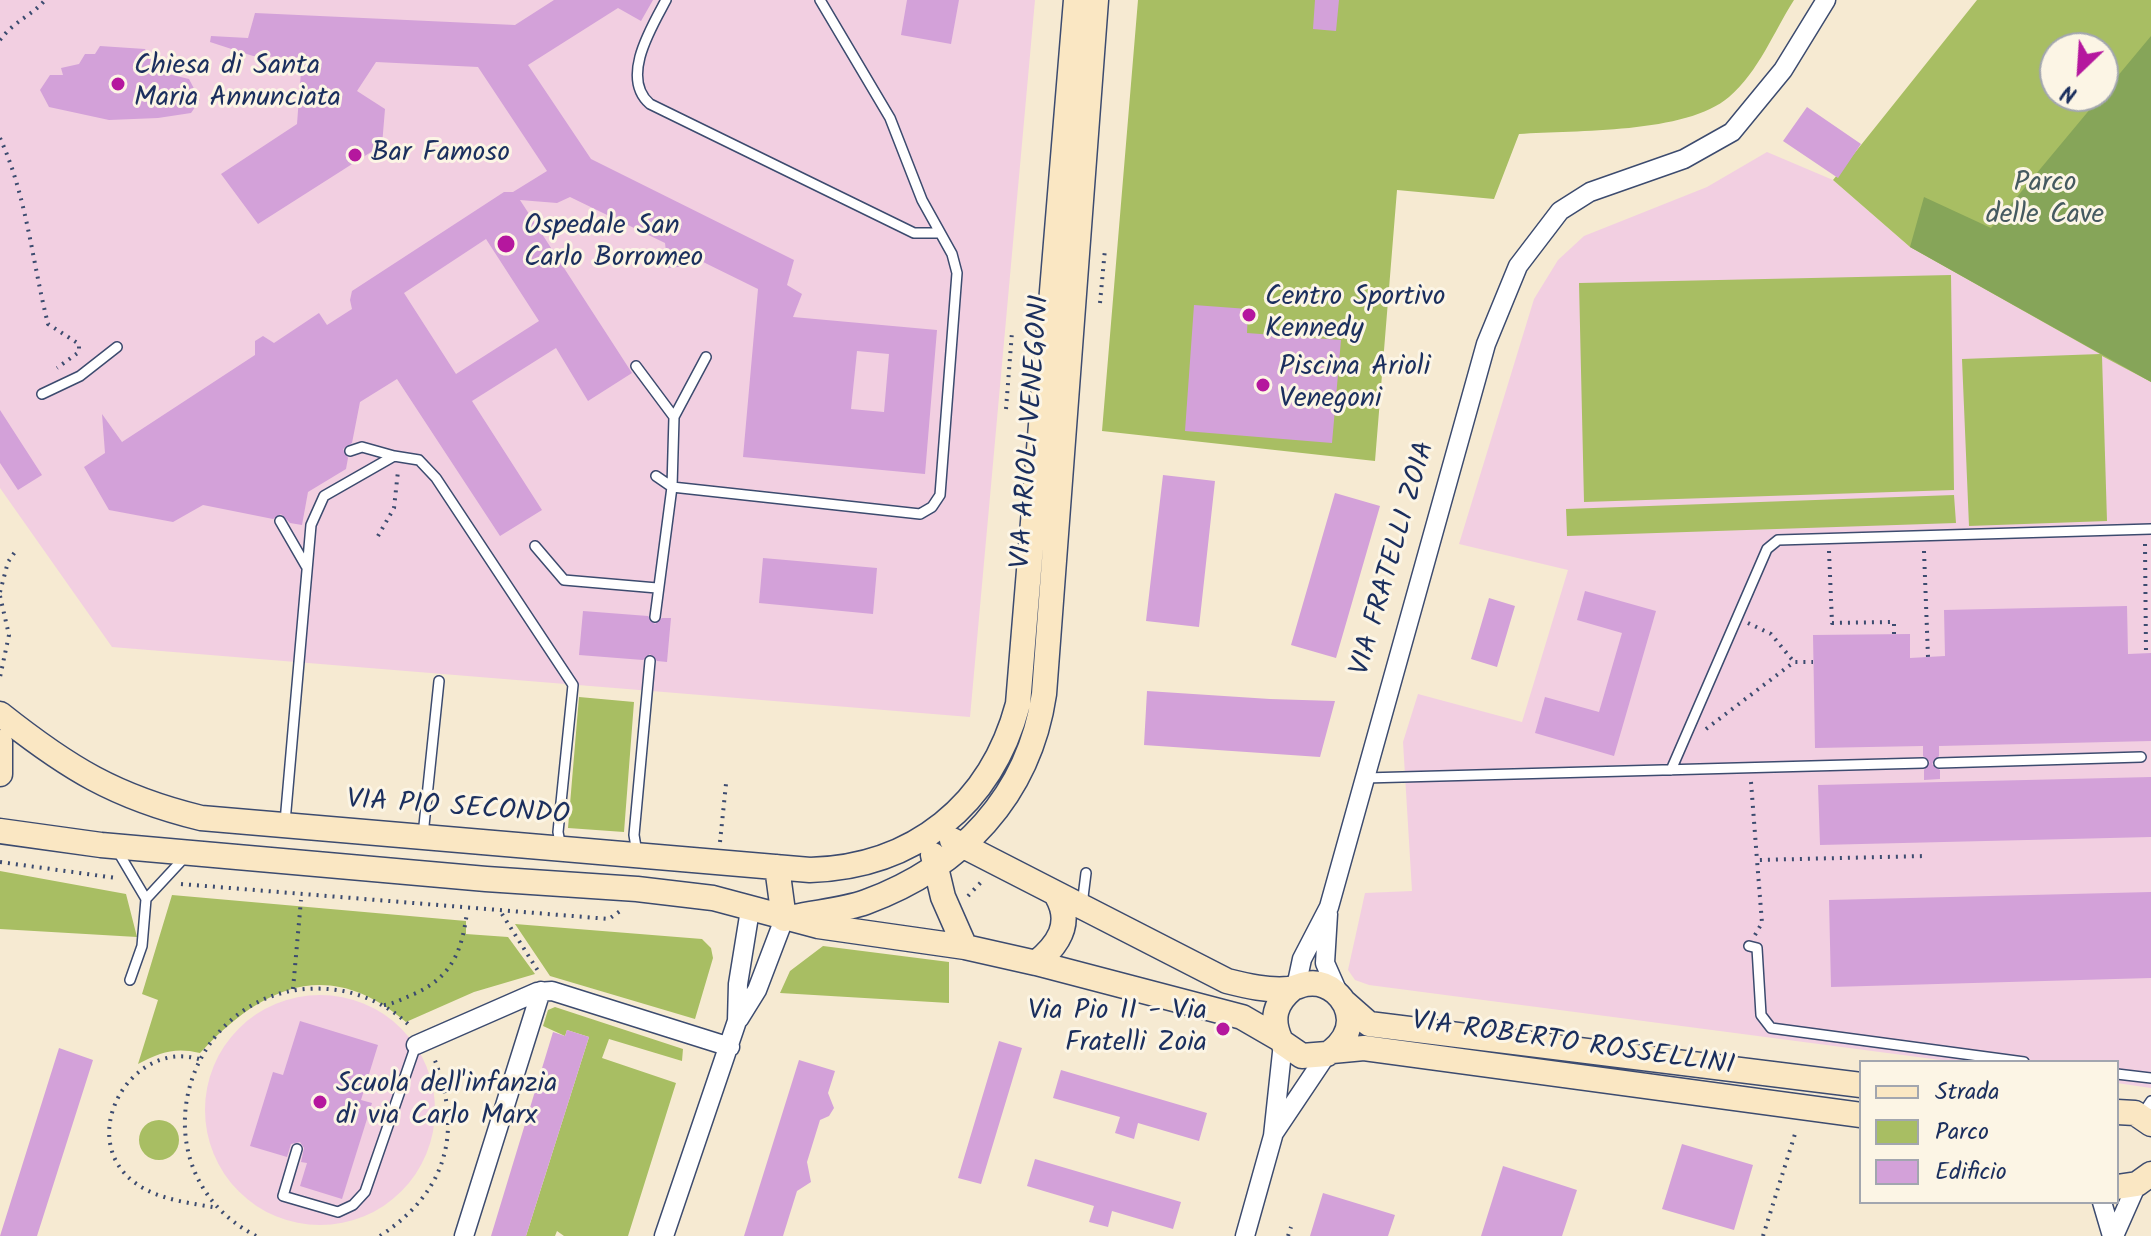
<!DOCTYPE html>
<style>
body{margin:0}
#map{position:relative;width:2151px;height:1236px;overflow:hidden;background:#f6ead2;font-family:Kalam,sans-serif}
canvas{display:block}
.legend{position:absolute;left:1859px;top:1060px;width:260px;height:144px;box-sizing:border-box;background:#fcf5e5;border:2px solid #a2a6af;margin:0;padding:10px 14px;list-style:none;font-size:24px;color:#1b2f5e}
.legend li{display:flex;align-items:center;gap:16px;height:40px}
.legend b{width:40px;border:2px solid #a2a6af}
.north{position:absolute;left:2039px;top:32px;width:80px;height:80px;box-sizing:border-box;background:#fcf5e5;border:2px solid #a2a6af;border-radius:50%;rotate:205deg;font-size:22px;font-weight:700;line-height:32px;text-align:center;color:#1b2f5e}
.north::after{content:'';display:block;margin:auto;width:28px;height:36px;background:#b5179e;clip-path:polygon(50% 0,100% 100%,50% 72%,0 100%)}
</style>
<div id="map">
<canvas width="2151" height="1236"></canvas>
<ul class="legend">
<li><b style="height:10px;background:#fae7c3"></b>Strada</li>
<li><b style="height:22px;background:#a8be63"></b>Parco</li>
<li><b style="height:22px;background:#d3a1d9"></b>Edificio</li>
</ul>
<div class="north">N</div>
</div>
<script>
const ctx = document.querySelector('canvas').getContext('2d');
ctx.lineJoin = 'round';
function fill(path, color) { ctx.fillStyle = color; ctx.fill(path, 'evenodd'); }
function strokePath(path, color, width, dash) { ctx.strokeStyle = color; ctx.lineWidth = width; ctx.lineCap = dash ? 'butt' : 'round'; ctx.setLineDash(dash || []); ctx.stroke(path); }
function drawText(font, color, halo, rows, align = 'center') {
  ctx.font = font + ' Kalam,sans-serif'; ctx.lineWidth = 6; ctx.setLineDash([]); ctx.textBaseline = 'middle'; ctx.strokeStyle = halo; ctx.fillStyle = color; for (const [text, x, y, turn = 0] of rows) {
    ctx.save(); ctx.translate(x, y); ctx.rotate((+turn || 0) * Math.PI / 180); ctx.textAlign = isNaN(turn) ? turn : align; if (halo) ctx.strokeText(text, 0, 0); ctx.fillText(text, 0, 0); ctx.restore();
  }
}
fill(new Path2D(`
 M0,0H1035L970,717L112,647L0,488Z
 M1767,152L1833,180L1910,247L2151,382V1088L2117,1083V1062H1956L1369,985L1355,980L1348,970L1365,893L1412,891L1403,742L1418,694L1522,722L1568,570L1459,544L1534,299L1558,260L1584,236L1707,187Z
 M205 1110a115 115 0 1 1 230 0a115 115 0 1 1-230 0Z`), '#f2cfe1');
fill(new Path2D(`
 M1138,0H1794C1773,33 1759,71 1729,97C1686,134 1576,130 1519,134L1494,199L1397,190L1375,461L1102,431Z
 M1977,0H2151V382L2102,356L2107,521L1969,526L1962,359L2100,354L1910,247L1833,180ZM2055,48H2103V96H2055Z
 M1951,275L1954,490L1584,502L1579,283Z
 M1954,495L1956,523L1567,536L1566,509Z
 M579,697L634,702L624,832L568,828Z
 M0,871L126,894L137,937L0,929Z
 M172,895L466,921V934L508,937L535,974L474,992L406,1022C328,955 261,987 200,1053C175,1047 161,1052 138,1064L158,1000L142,994Z
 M515,924L702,939L711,948L713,958L695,1019L550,976Z
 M823,946L949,962V1003L780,993L790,971Z
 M555,1007L683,1049L682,1061L609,1039L602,1058L676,1083L628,1236H564L557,1231L555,1236H526L589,1037L567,1030L565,1036L543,1026L548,1010Z
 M139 1140a20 20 0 1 1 40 0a20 20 0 1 1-40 0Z`), '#a8be63');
fill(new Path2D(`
 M2151,36V382L1910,247L1924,197L1991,228Z`), '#86a559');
fill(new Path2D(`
 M554,0H653L641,21L618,8L528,65L591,159L794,260L787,285L802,294L793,317L937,330L925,474L743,457L758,289L697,259L687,266L668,268L665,243L570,197L557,203L520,200L632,373L588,401L556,348L472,401L542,510L500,536L397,379L360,402L352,443L343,449L348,458L346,469L308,492L302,525L290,523L281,514L273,519L203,505L173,522L109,510L84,467L105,453L102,414L122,442L255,355V341L263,336L274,343L319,313L327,325L352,309L350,300L352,291L504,192H513L547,171L478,67L376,62L357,91L385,109L382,145L258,224L221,174L297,124L302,58L253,56L210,42L211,36L248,38L255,13L515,25ZM486,239L539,321L456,374L404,293ZM857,351L889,354L884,412L851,409Z
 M907,0H959L951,44L901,35Z
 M1315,0H1339L1336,31L1313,29Z
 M100,46L145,49L149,57L162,58L168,74L189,79L200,100L191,113L158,118L109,120L49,107L40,90L50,75H63L61,68L79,64L85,54H95Z
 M1807,107L1861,144L1838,178L1783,141Z
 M1194,305L1248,309L1247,333L1341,340L1332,443L1185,431Z
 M0,410L42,475L18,490L0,463Z
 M1163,475L1215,481L1199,627L1146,621Z
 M1335,493L1380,506L1336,658L1291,645Z
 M763,558L877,568L873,614L759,603Z
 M1585,591L1656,611L1614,756L1535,733L1545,697L1599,712L1622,633L1577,620Z
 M1489,598L1515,606L1497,667L1471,659Z
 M2127,606L2128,654L2151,653V741L1939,746V756L1932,764L1940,770V779L1924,780V770L1930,762L1923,756V746L1815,748L1813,635L1910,634V658L1945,656L1944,610Z
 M583,611L648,616L655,624L662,618H671L667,662L657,661L650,654L643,660L579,655Z
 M1147,691L1270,699L1335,701L1320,757L1144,745Z
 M2151,777V837L1820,845L1818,785Z
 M2151,892V978L1831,987L1829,900Z
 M300,1021L378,1045L361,1100L372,1103L342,1199L300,1186L307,1163L301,1162L304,1148L300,1142L291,1144L287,1157L250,1146L273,1072L283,1075Z
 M567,1030L589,1037L526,1236H491L553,1032L565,1036Z
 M999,1041L1022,1048L981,1184L958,1178Z
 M59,1048L93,1060L37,1236H0Z
 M799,1060L835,1071L828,1093L834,1108L829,1116L820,1120L807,1162L811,1182L797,1191L783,1236H744Z
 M1061,1070L1207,1113L1199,1141L1138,1123L1134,1139L1115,1133L1120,1117L1053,1098Z
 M1682,1144L1753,1165L1734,1230L1662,1209Z
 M1035,1159L1181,1202L1173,1229L1112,1211L1108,1227L1089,1222L1094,1206L1027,1186Z
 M1503,1166L1577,1190L1562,1236H1481Z
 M1323,1193L1395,1215L1388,1236H1310Z`), '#d3a1d9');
const lane = new Path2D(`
 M666,0C651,28 620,78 650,104L914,233H939
 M636,366L674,417
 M42,394L80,376L117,347
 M350,451L362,447L394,456
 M656,476L672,487
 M672,487L674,417L706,357
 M280,521L306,566
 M535,546L564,580L657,588
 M655,617L672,487L920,514L932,507L940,495L957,273L952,254L922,200L890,118L820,0
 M1939,763L2141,757
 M1671,770L1767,549L1778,540L2151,529
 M1365,778L1923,763
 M285,822L311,525L324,496L394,456L419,460L436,478L573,685L558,832L561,848
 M423,835L439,681
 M117,850L146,899
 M637,853L634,835L650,661
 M1082,905L1086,873
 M1749,946L1757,948L1761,1015L1771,1028L2024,1062
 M130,980L142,946L146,899L185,857
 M2117,1074L2151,1078
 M2141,1116L2151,1101
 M297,1149L283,1196L338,1212L353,1205L365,1192L416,1045`);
const street = new Path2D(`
 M1328,914L1325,963L1340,997
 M1296,987L1302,959L1329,907L1486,344L1518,266L1560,211L1590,192L1684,159L1732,132L1783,70L1826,0
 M739,1019L757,990L784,919
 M416,1045L537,992L552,991L730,1047
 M1274,1133L1327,1054L1332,1051
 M2102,1202L2112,1236
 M464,1236L541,991
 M664,1236L737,1021L738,984L750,910
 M1245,1236L1273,1136L1283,1043L1280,1039
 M2114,1236L2137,1184`);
const secondary = new Path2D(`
 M0,714C68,768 115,797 201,818L810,870C914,867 991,805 1018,704L1076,0
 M0,742V774
 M0,831L101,845L486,879L637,889L713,898L818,926L965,947L1036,963L1242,1017L1280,1039
 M952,840L1227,981C1247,986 1268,991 1289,989C1295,988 1300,985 1306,984C1328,980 1348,998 1349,1020C1349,1033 1342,1043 1332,1051
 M933,855L943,897L965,947
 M777,867L784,919
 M794,917C817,912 844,910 866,902C961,867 1029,796 1044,694L1096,0
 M1036,963C1058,945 1073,924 1057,896
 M1344,1002L1369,1024L1861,1085
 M1280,1039C1271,1019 1275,1003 1292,989
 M1283,1043L1302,1056L1327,1054
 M1332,1051L1364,1048L1861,1115
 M2117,1112L2135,1113L2151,1124
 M2117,1187L2137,1184L2151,1174`);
strokePath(lane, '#3c4b6f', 12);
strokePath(street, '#3c4b6f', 21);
strokePath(secondary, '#3c4b6f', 27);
strokePath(new Path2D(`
 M0,40C15,20 33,15 45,0
 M0,138C27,197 32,261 48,324L79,344V352L57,368
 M1100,303L1105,249
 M1006,409L1012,332
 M378,536L394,508L398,471
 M2145,544L2146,653
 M1829,551L1832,623L1894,622V634
 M1924,551L1928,657
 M0,592L8,562L17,549
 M0,596L9,635L0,677
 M1748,623L1771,634L1794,662
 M1706,729L1794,662H1813
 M1751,782L1757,860
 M720,842L726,784
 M0,862L116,878
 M181,884L609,919L620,911
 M968,896L984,879
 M502,914L540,974
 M1755,935L1762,923L1757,860L1926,856
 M293,989L301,900
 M384,1005C394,1004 404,998 414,994C452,977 462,951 467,912
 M199,1059C131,1039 75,1137 134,1182C157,1200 191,1203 218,1208
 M256,1236C124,1167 190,970 337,990C365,994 393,1008 412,1028
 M380,1236C448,1191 463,1131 434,1058
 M1288,1236L1291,1227
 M1763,1236L1795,1134`), '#3c4b6f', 4, [2, 6]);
strokePath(lane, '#fff', 9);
strokePath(street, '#fff', 18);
strokePath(secondary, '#fae7c3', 24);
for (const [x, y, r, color] of [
 [118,84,8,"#b5179e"],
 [355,155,8,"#b5179e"],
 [506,244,10,"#b5179e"],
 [1249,315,8,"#b5179e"],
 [1263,385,8,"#b5179e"],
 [1223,1029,8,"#b5179e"],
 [320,1102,8,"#b5179e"]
]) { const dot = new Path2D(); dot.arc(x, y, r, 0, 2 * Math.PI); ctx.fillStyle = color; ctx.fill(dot); strokePath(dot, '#fcf5e5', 3); }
drawText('28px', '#1b2f5e', '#fcf5e5', [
 ["Chiesa di Santa",134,68],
 ["Maria Annunciata",134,100],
 ["Bar Famoso",371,155],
 ["Ospedale San",524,228],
 ["Carlo Borromeo",524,260],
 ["Centro Sportivo",1265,299],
 ["Kennedy",1265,331],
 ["Piscina Arioli",1279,369],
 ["Venegoni",1279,401],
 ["Via Pio II - Via",1207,1013,"right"],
 ["Fratelli Zoia",1207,1045,"right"],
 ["Scuola dell'infanzia",336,1086],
 ["di via Carlo Marx",336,1118]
], 'left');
drawText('28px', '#455a60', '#fcf5e5', [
 ["Parco",2045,185],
 ["delle Cave",2045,217]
]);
drawText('28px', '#1b2f5e', '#fcf5e5', [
 ["VIA ARIOLI VENEGONI",1033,432,-86],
 ["VIA FRATELLI ZOIA",1395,559,-74],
 ["VIA PIO SECONDO",458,810,4],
 ["VIA ROBERTO ROSSELLINI",1573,1046,8]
]);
</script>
